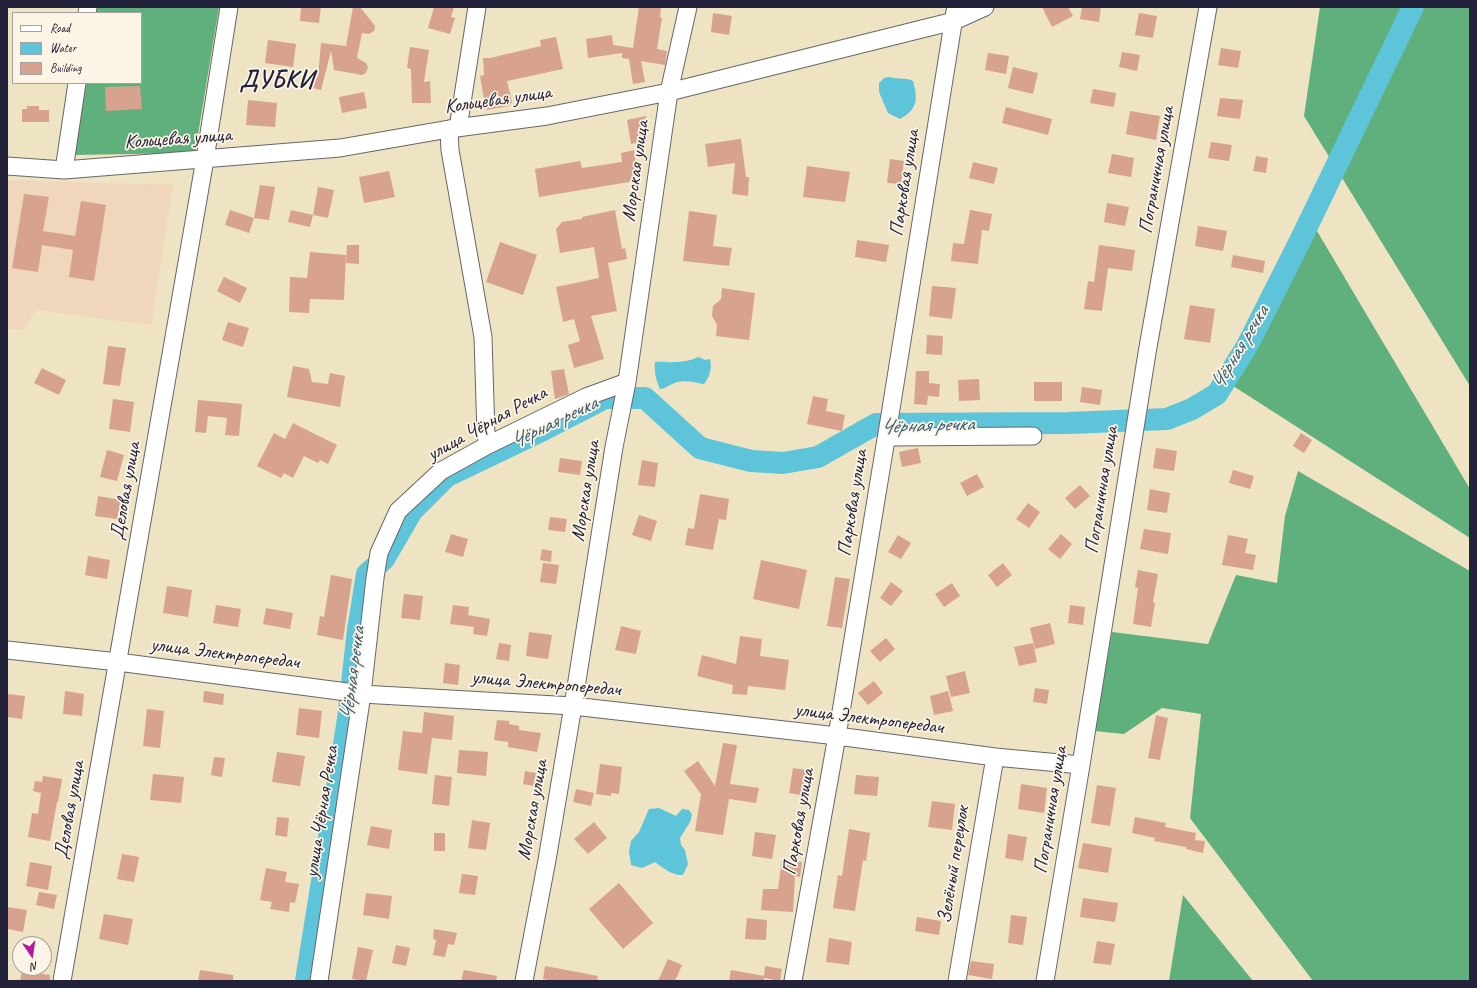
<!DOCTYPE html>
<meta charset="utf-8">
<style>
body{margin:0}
#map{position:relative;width:1477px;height:988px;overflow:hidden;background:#eee3c2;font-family:Caveat,sans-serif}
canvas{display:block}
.frame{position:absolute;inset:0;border:8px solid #22223b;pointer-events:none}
.legend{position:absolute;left:12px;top:12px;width:130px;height:72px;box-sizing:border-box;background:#fcf5e5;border:1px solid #a5a1a1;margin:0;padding:5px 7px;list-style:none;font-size:12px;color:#22223b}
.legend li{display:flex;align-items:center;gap:8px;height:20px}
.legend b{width:20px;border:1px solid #a5a1a1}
.north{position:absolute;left:12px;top:936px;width:40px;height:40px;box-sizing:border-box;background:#fcf5e5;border:1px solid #a5a1a1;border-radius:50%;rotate:167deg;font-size:11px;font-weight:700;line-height:16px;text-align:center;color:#22223b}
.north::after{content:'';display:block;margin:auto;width:14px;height:18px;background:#b5179e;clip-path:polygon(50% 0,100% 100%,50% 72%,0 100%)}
</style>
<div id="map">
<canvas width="1477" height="988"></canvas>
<div class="frame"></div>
<ul class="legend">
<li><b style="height:5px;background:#fff"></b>Road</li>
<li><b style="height:11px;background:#5dc4d9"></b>Water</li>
<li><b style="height:11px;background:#d8a38e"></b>Building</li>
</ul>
<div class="north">N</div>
</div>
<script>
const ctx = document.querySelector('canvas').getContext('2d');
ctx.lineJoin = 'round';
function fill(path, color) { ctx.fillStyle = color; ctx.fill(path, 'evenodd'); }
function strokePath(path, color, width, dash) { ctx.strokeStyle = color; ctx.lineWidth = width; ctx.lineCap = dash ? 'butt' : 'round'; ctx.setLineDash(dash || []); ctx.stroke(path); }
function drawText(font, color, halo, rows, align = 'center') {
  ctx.font = font + ' Caveat,sans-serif'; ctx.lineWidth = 3.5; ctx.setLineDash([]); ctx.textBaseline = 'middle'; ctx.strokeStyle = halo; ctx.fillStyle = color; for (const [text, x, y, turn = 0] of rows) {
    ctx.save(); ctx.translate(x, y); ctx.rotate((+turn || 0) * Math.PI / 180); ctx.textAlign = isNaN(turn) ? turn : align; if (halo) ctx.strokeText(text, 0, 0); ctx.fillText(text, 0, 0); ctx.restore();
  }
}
fill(new Path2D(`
 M7,180L173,185L151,325L36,310L23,330L7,328Z`), '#f0d6bc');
fill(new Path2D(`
 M96,7H219L195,153L70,155L83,83H141V13H95Z
 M1320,7H1470V386L1304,116Z
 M1314,226L1470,489V538L1227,382L1263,300Z
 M1298,471L1470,571V981H1313L1190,818L1201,714L1162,708L1124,734L1094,731L1112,632L1208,644L1236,575L1277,583L1285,516Z
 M1183,895L1253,981H1169Z`), '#5fb07c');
fill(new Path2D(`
 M889,77C898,80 905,77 913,81C918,99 918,109 900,119L888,113L879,92V83L884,78Z
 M699,357L705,360L710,359C712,369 710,376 704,384C696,383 686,380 678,382C671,383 668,388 660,389C656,380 654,372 655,362C664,361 667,363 674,362C682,362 692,360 699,357Z
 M659,808L676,816L682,809L689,810L692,815L690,822L680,838L681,845L685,850L688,864L683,875C673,876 663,868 655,862L642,868L631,865L629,851L631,841L639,832L649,809Z`), '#5dc4d9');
strokePath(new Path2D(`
 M306,981L348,719L358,630L367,574L384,559L412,511L447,476L543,430L605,398H645L700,448L751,461L783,463L818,457L876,424L1069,423L1167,419L1192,409L1217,394L1247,346L1300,241L1413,7`), '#5dc4d9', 22);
fill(new Path2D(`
 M301,7H321L319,23L300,21Z
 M353,7H360L375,26L374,31L369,34L362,33L357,58L366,63L368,67L366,73L362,75L334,70L331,51L321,90L309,87L312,76L318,77L321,43L346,46Z
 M434,7H454L451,17L455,18L450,34L428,28Z
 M639,7H661L660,18H662L657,49L667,51L665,65L641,61L645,82L633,84L629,59L622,58V53L588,58L586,39L612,35L613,45L633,48Z
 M1042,7H1068L1073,16L1052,27Z
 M1082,7H1101L1099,22L1080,19Z
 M713,13L732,16L729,35L711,32Z
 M1139,13L1157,16L1153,38L1135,35Z
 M556,37L563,69L507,81L512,102L509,106L486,110L480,76L484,75L483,58H490L541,46L540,40Z
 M268,40L296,44L293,67L265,63Z
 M410,47L429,50L424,82L430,81L431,103H412L411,69L407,68Z
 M1221,48L1241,51L1238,68L1218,65Z
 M1122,52L1140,55L1137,71L1119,67Z
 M988,53L1009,56L1006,74L985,70Z
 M1013,67L1038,73L1033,94L1008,88Z
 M140,86L142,109L106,111L105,87Z
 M1093,89L1116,93L1114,107L1090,103Z
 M364,92L367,108L342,113L339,97Z
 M1220,98L1243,100L1240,119L1217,116Z
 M248,100L277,103L275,127L246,125Z
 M27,106H39V110H49V122H22V109H27Z
 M1006,107L1052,119L1048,135L1002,123Z
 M1130,111L1160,116L1156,140L1126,134Z
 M646,116L649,130L645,131L647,141L631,144L627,120Z
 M740,139H741L746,177H749L748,196L732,194L735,163L708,167L705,144Z
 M1211,142L1232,145L1229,161L1208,158Z
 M634,150L637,169H633L635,181L539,197L535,169L580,161L582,168L622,162L621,153Z
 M1112,154L1134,158L1131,177L1108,173Z
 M1256,156L1268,158L1266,173L1253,171Z
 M890,159L904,161L901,184L887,183Z
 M973,162L998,168L994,184L969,178Z
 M807,166L850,172L845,202L803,197Z
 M389,171L395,197L364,203L359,177Z
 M260,185L275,187L269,220L254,218Z
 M318,187L334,190L328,218L313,215Z
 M24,194L49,197L43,231L75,236L81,201L106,205L94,281L69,277L73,250L42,245L38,272L12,268Z
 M1107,203L1129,207L1125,226L1104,222Z
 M230,210L254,218L249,233L225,225Z
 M291,210L313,215L310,227L288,222Z
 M615,210L622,249L625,248L627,259L608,263L617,311L591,316L604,359L574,368L568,345L580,341L574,319L563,322L556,287L599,278L594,247L560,253L556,229L562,222L582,219V217Z
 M970,210L992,214L989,231L982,230L978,264L951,261L953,243L964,244Z
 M689,211L717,215L713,246L732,248L729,266L683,261Z
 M1198,226L1227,231L1223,251L1195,246Z
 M857,240L889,245L886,262L855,257Z
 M500,242L537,255L523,295L486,282Z
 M347,245H359V264L346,263Z
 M1099,245L1135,250L1132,271L1108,268L1102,311L1084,309L1088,281L1094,282Z
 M310,252L346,255L344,300L310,299L309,313L289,312L290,277L307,278Z
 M1233,255L1265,261L1263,273L1231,267Z
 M224,277L247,288L240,303L217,291Z
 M932,286L956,288L952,319L929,316Z
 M722,288L755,293L749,340L716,336L717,325L712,316L713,306L721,299Z
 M1190,305L1215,309L1210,343L1184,339Z
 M228,322L249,328L243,347L222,340Z
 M927,335L943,336L942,355L926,354Z
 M108,346L126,348L120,386L103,384Z
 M293,366L309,369L312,382L328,384L330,373L345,376L340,407L287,397Z
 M42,368L66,380L59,395L34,383Z
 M564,369L569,394L555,399L551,371Z
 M916,371H929V383L940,384L939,397L928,396L927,405L914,404Z
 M979,379L980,400L959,401L958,380Z
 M1034,382H1062V401H1034Z
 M1082,387L1102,390L1100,405L1080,402Z
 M813,396L828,399L826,411L845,415L842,431L807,424Z
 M113,399L134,402L130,432L109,429Z
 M198,400L242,404L239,436L225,435L227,418L208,416L206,433L195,432Z
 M293,423L337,445L328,464L320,460L318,463L304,456L293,478L284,473L281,478L257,466L274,433L285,439Z
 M1301,433L1312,440L1304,453L1293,446Z
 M918,448L921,463L902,467L899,452Z
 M1156,448L1177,451L1174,471L1153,468Z
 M107,450L124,455L117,481L100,477Z
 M560,458L582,461L580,475L558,472Z
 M642,460L658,463L655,487L638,485Z
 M1233,470L1254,476L1250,489L1229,483Z
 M977,474L984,487L967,496L960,483Z
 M1080,485L1090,496L1075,509L1065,498Z
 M1150,489L1170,493L1167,513L1147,510Z
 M700,494L729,499L726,520L719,519L713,550L685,545L688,528L694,529Z
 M98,496L121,500L117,519L95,516Z
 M1028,503L1040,512L1029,528L1016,519Z
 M639,515L657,521L651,541L632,535Z
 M550,517L567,519L565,532L548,530Z
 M1144,529L1171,533L1168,554L1140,549Z
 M451,534L468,539L463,557L445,552Z
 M1061,534L1072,544L1060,559L1048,549Z
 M898,535L911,543L901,559L888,552Z
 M1228,535L1248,539L1245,553L1256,555L1253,570L1222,565Z
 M542,549L552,551L551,562L540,560Z
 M88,556L110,560L107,579L85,575Z
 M761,560L807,570L799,609L753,599Z
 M543,563L559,565L556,584L540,582Z
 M1003,563L1012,575L997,587L988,575Z
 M1138,570L1158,574L1153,602L1155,603L1151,627L1133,624L1138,588L1135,587Z
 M331,575L352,579L343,640L317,635L320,616L324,617Z
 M835,577L850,579L842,628L827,626Z
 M891,582L903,591L891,606L880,598Z
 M952,583L960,596L944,607L935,594Z
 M167,586L192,590L188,617L163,613Z
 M404,594L423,596L420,620L401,618Z
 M216,605L241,609L238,627L213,623Z
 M453,605L469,607L468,615L490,619L487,636L473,634L474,627L450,624Z
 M1070,605L1085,607L1083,625L1068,623Z
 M266,608L293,613L290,629L263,624Z
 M1050,623L1055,644L1035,649L1030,628Z
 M621,626L641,631L636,654L615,650Z
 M529,632L552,635L548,659L526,656Z
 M740,636L762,639L760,656L789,660L785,690L748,686L747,695L732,694L733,685L697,676L702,655L736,664Z
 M886,638L895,649L880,662L870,651Z
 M499,643L511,645L509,661L496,659Z
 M1033,643L1037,662L1019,666L1014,647Z
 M445,663L460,665L458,685L443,683Z
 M965,671L970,693L951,697L946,676Z
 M874,681L883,693L868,705L858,693Z
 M1035,688L1049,690L1047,704L1033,702Z
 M65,691L84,694L82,716L63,714Z
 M204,691L224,694L223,705L203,702Z
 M948,691L953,711L934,715L930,696Z
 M7,694L25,696L22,719L7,717Z
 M299,708L322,711L319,738L296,735Z
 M147,709L164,711L160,748L143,746Z
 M424,712L454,716L452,740L432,738L427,774L398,770L403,731L422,733Z
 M1156,715L1168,718L1160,760L1148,758Z
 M497,720L509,721V724L519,726V730L541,733L537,752L508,747V742L494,740Z
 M723,743L737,745L730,784L759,788L756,803L729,799L723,835L695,831L701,794L684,771L698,761L715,786Z
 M459,750L488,752L486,776L457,773Z
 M277,752L305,756L300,786L272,782Z
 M214,757L225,758L222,777L211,775Z
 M600,764L622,767L619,794L611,793V796L596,794Z
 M793,768L812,771L808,796L789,793Z
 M525,771L536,773L534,786L523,784Z
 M153,774L184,777L181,803L150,800Z
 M435,775L452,777L449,806L432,804Z
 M856,775L879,777L877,796L854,794Z
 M43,776L62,779L58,802H57L50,841L28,837L32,813L38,814L41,793L33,791L35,781L42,782Z
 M1021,784L1047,788L1044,813L1018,809Z
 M1097,785L1116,788L1110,826L1091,823Z
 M576,789L594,793L591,806L573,802Z
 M932,801L955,804L952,830L928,827Z
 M277,817L289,818L287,837L275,835Z
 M1135,817L1166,823L1165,827L1196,833L1195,840L1205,841L1203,853L1186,849V847L1154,841L1155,838L1132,833Z
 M472,820L490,823L486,850L468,848Z
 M594,822L607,838L588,854L574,839Z
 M371,826L392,830L389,849L367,845Z
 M849,829L870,833L866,861L863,860L855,911L833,908L838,875L842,876Z
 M755,832L776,835L772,859L752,856Z
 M434,833H445V851H434Z
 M1008,834L1027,837L1023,861L1005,858Z
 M1083,843L1112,848L1108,873L1078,868Z
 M122,854L139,857L134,882L117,879Z
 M782,859L802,862L800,877L795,876L793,912L761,910L763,889H778Z
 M30,862L52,866L48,890L26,886Z
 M266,868L287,872L285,882L299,884L295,903L290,902L289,912L270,909L272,902L260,900Z
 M462,874L478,876L475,895L459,893Z
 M619,883L653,923L623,949L589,909Z
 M39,892L57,895L54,909L36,905Z
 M366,893L392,896L389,919L363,915Z
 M1083,898L1118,903L1115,922L1080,917Z
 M7,907L27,910L23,932L7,929Z
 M104,914L133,919L128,945L99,939Z
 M1011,915L1027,917L1023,945L1008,943Z
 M917,917L941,921L939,935L915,931Z
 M747,918L767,920L766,940L745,939Z
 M434,929L457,933L454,945L448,944L445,957L433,955L436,940L433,939Z
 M829,938L852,942L849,965L826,962Z
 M1097,941L1115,944L1111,965L1093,963Z
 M396,945L410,948L406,966L392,963Z
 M358,947L373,950L366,981L352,979Z
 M668,959L682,965L675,981H658Z
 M971,961L994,964L992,979L968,975Z
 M545,966L598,976L597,981H554L543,979Z
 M765,966L782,969L780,981L764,978V981H729L731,970L764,976Z
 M200,970L233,975V981H198Z
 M464,970L497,976L496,981H461Z
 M22,971L50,975V981H20Z`), '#d8a38e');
const minor = new Path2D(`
 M87,13L88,7
 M458,128L477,7
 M449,129L450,150L483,337L486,435L488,445
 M7,166L64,170L340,148L449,129L547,116L669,92L954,21L985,7
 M64,170L77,83
 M887,437L1033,436
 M7,650L118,662L362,694L573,706L837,736L995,757L1081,765
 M62,981L205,159L229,7
 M319,981L362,694L375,578L379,553L398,511L441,471L488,445L586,397L627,382
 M524,981L547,860L573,706L614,447L627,382L669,92L688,7
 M793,981L837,736L890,415L955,11
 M957,981L995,757
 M1045,981L1081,765L1147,353L1208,7`);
strokePath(minor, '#69666a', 19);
strokePath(minor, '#fff', 17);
drawText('20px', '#22223b', '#fcf5e5', [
 ["Кольцевая улица",498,100,-8],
 ["Кольцевая улица",178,139,-4],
 ["Пограничная улица",1157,170,-80],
 ["Морская улица",636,171,-82],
 ["Парковая улица",905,183,-81],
 ["улица Чёрная Речка",487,424,-29],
 ["Пограничная улица",1102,490,-81],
 ["Деловая улица",126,491,-80],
 ["Морская улица",586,491,-81],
 ["Парковая улица",853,503,-81],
 ["улица Электропередач",225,654,7],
 ["улица Электропередач",546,684,5],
 ["улица Электропередач",869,719,7],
 ["Деловая улица",70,810,-80],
 ["Морская улица",533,810,-80],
 ["Пограничная улица",1051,810,-81],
 ["улица Чёрная Речка",322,812,-81],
 ["Парковая улица",799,822,-80],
 ["Зелёный переулок",954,865,-81]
]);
drawText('italic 21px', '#375b72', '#fcf5e5', [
 ["Чёрная речка",1240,348,-59],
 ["Чёрная речка",554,423,-26],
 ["Чёрная речка",927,426,-2],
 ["Чёрная речка",353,674,-83]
]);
ctx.letterSpacing = '1px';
drawText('bold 24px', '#22223b', '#fcf5e5', [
 ["ДУБКИ",277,81]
]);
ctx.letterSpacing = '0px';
</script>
